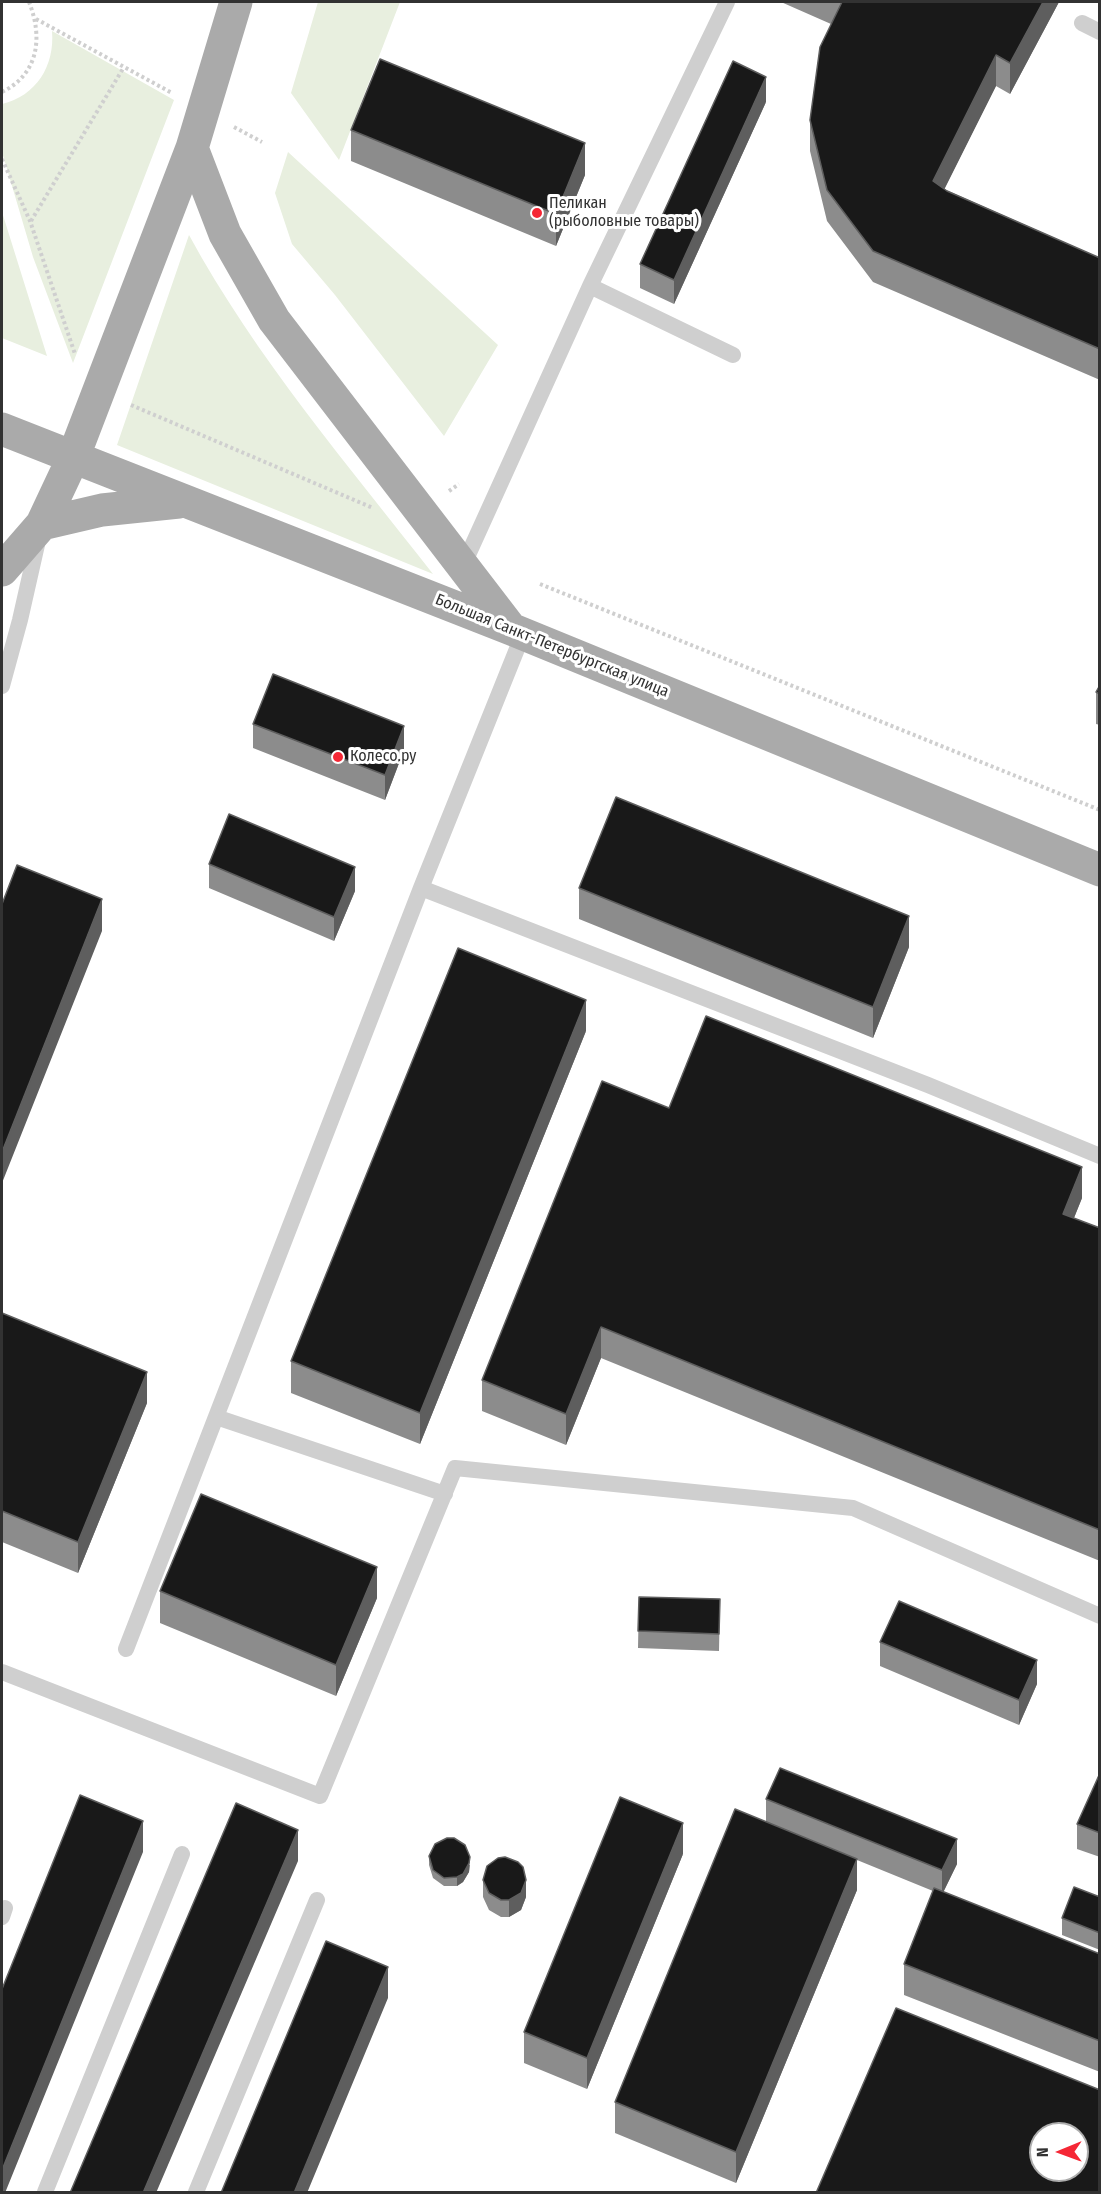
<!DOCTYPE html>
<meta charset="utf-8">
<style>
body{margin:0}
#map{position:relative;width:1101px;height:2194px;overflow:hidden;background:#fff;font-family:"Fira Sans Condensed",sans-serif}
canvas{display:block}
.frame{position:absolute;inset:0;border:3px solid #323232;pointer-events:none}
.north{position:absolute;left:1029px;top:2122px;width:60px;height:60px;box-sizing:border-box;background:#fff;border:2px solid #adadad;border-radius:50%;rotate:269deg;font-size:16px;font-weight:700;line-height:24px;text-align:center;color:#323232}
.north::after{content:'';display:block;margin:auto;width:21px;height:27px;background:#f52735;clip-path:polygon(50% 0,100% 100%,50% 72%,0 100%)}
</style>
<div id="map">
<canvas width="1101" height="2194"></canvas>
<div class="frame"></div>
<div class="north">N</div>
</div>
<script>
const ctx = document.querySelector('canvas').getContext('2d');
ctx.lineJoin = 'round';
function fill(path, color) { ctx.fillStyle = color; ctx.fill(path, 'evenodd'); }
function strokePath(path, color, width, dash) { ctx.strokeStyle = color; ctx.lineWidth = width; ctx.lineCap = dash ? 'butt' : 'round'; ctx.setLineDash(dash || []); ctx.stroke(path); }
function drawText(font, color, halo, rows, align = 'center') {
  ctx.font = font + ' "Fira Sans Condensed",sans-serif'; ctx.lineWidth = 6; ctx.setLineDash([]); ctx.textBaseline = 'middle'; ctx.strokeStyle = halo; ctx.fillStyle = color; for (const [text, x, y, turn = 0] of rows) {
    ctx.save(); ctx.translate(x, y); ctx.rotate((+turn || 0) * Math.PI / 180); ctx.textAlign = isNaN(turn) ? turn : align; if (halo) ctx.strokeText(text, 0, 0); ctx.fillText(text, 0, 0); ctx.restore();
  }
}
fill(new Path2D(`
 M318,2H400L339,160L291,93Z
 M52,31L174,100L73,363L33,257L2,152V104C36,96 55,66 52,31Z
 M288,152L498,345L444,436L335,295L292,244L275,193Z
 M2,212L47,356L2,338Z
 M189,235C256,358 348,465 433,574L117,445Z`), '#e8efdf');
strokePath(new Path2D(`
 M36,19L172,93
 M2,92C39,74 43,37 29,2
 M234,127L262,142
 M2,159L30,221L75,354
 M31,221L124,67
 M131,405L373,508
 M449,491L459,484
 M540,584L1100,810`), '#cfcfcf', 4, [3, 3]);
strokePath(new Path2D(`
 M1082,23L1100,32
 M590,286L733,355
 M463,566L590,286L727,2
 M2,686L20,620L39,536
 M421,888L928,1085L1100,1156
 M216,1417L445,1494
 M126,1649L421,888L523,634
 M2,1672L320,1796L455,1468L853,1508L1100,1616
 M2,1917L5,1908
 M45,2192L182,1854
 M196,2192L317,1900`), '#cfcfcf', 16);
strokePath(new Path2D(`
 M192,148L225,234L274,320L511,629
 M2,429L511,629L1100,870
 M42,524L102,510L179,502
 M2,570L42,524L73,458L192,148L236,2`), '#aaa', 33);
fill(new Path2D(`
 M781,2H1059L1010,94L996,86L944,189L1100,258V380L873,282L827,221L810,151V120L831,24Z
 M766,102L674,304L640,288V264Z
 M351,130L585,175L556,246L351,161Z
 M1100,685V725L1096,724V692Z
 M253,724L404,750L385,800L253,748Z
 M209,864L355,891L334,941L209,888Z
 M579,888L909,947L873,1038L579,919Z
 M586,1031L420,1444L291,1393V1361Z
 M669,1108L1082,1198L1074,1218L1100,1228V1561L601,1358L566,1445L482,1411V1380Z
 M2,1313L147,1403L78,1573L2,1542Z
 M160,1591L377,1598L336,1696L160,1623Z
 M639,1597L720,1599L719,1651L638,1648Z
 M880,1642L1037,1684L1019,1725L880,1666Z
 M1100,1773V1857L1077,1849V1824Z
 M766,1799L957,1864L943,1892L1100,1954V2072L904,1995V1964L933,1891L857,1860V1890L736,2183L615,2133V2102L766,1822Z
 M683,1854L587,2089L524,2063V2032Z
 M429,1856L470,1865L469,1872L463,1882L457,1886H444L433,1878L429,1865Z
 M483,1880L526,1897L521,1910L509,1917H501L489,1910L483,1897Z
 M1100,1897V1950L1062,1935V1918Z`), '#8c8c8c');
fill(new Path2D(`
 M1043,2H1059L1010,94V63Z
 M996,55V86L933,212V181Z
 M766,77V102L674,304V280Z
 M585,143V175L556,246V214Z
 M404,726V750L385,800V775Z
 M355,867V891L334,941V917Z
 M102,899V931L2,1183V1152Z
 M909,916V947L873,1038V1007Z
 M586,1000V1031L420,1444V1413Z
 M1082,1167V1198L1063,1245V1214Z
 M601,1327V1358L566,1445V1414Z
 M147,1372V1403L78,1573V1542Z
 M377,1567V1598L336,1696V1665Z
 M1037,1660V1684L1019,1725V1700Z
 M143,1821V1852L5,2193H2V2170Z
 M683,1823V1854L587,2089V2058Z
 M298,1830V1861L156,2193H143Z
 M957,1839V1864L942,1895V1870Z
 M470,1857L469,1872L463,1882L457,1886V1877Z
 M857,1859V1890L736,2183V2152Z
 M526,1880V1897L521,1910L509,1917V1900Z
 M388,1967V1998L307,2193H294Z`), '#5e5e5e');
const building = new Path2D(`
 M842,2H1043L1010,63L996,55L933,181L947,191L1100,258V349L873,251L827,190L810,120L820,47Z
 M380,59L585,143L556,214L351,130Z
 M733,61L766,77L674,280L640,264Z
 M273,674L404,726L385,775L253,724Z
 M1100,685V694L1096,692Z
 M616,797L909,916L873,1007L579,888Z
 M229,814L355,867L334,917L209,864Z
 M17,865L102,899L2,1152V904Z
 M458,948L586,1000L420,1413L291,1361Z
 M706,1016L1082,1167L1063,1214L1100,1228V1530L601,1327L566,1414L482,1380L602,1081L669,1108Z
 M2,1313L147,1372L78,1542L2,1511Z
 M201,1494L377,1567L336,1665L160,1591Z
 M639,1597L720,1599L719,1634L638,1631Z
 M899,1601L1037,1660L1019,1700L880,1642Z
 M780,1768L957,1839L942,1870L766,1799Z
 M1100,1773V1833L1077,1824Z
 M80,1795L143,1821L2,2170V1989Z
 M620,1797L683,1823L587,2058L524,2032Z
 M236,1803L298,1830L143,2193H70Z
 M735,1809L857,1859L736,2152L615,2102Z
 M447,1838H454L465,1845L470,1857L469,1863L463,1874L457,1877L444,1878L433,1870L429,1856L435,1844Z
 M505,1857L518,1862L523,1867L526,1880L521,1893L509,1900H501L489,1893L483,1880L487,1866L498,1858Z
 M1074,1887L1100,1897V1933L1062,1918Z
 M934,1888L1100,1954V2041L904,1964Z
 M326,1941L388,1967L294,2193H221Z
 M896,2008L1100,2090V2193H816ZM1041,2134H1077V2170H1041Z`);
fill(building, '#191919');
strokePath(building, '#5e5e5e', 1.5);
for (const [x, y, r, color] of [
 [537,213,6,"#f52735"],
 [338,757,6,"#f52735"]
]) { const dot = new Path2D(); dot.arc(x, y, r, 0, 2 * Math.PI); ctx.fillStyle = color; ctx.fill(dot); strokePath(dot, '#fff', 2); }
drawText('16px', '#323232', '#fff', [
 ["Пеликан",549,204],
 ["(рыболовные товары)",549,222],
 ["Колесо.ру",350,757]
], 'left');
drawText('16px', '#323232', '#fff', [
 ["Большая Санкт-Петербургская улица",552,646,22]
]);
</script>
